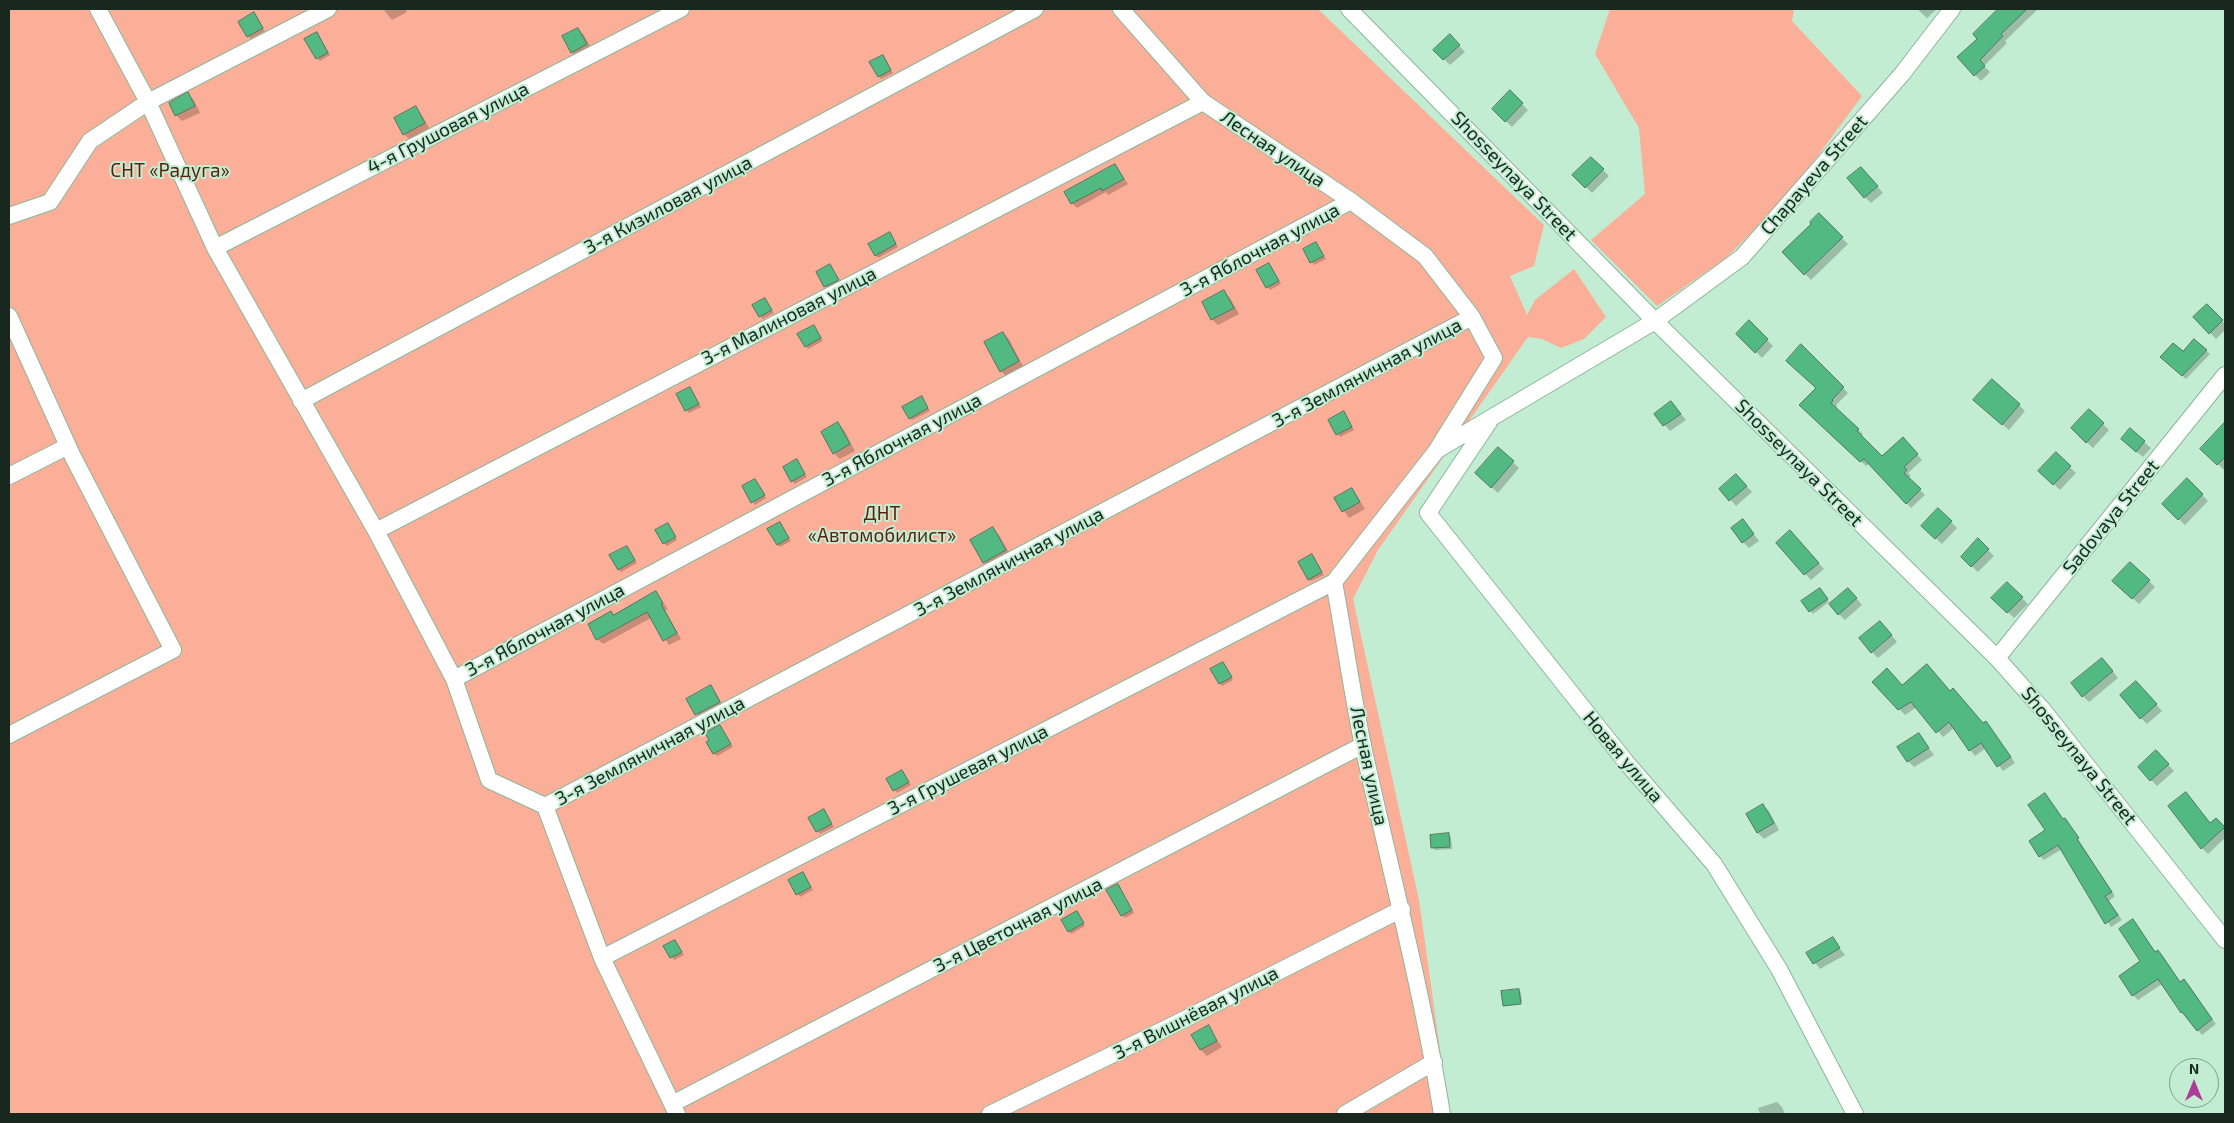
<!DOCTYPE html>
<meta charset="utf-8">
<style>
body{margin:0}
#map{position:relative;width:2234px;height:1123px;overflow:hidden;background:#c2edd2;font-family:"Exo 2",sans-serif}
canvas{display:block}
.frame{position:absolute;inset:0;border:10px solid #18281e;pointer-events:none}
.north{position:absolute;left:2169px;top:1058px;width:50px;height:50px;box-sizing:border-box;background:#c2edd2;border:1px solid #7e9e8a;border-radius:50%;rotate:0deg;font-size:14px;font-weight:700;line-height:20px;text-align:center;color:#18281e}
.north::after{content:'';display:block;margin:auto;width:18px;height:22px;background:#ae3c96;clip-path:polygon(50% 0,100% 100%,50% 72%,0 100%)}
</style>
<div id="map">
<canvas width="2234" height="1123"></canvas>
<div class="frame"></div>
<div class="north">N</div>
</div>
<script>
const ctx = document.querySelector('canvas').getContext('2d');
ctx.lineJoin = 'round';
function fill(path, color) { ctx.fillStyle = color; ctx.fill(path, 'evenodd'); }
function strokePath(path, color, width, dash) { ctx.strokeStyle = color; ctx.lineWidth = width; ctx.lineCap = dash ? 'butt' : 'round'; ctx.setLineDash(dash || []); ctx.stroke(path); }
function drawText(font, color, halo, rows, align = 'center') {
  ctx.font = font + ' "Exo 2",sans-serif'; ctx.lineWidth = 4; ctx.setLineDash([]); ctx.textBaseline = 'middle'; ctx.strokeStyle = halo; ctx.fillStyle = color; for (const [text, x, y, turn = 0] of rows) {
    ctx.save(); ctx.translate(x, y); ctx.rotate((+turn || 0) * Math.PI / 180); ctx.textAlign = isNaN(turn) ? turn : align; if (halo) ctx.strokeText(text, 0, 0); ctx.fillText(text, 0, 0); ctx.restore();
  }
}
fill(new Path2D(`
 M9,9H1318L1544,225L1534,266L1510,276L1527,315L1535,300L1574,269L1606,317L1584,339L1561,348L1542,339L1528,337L1378,550L1353,599L1419,900L1449,1114H9Z
 M1610,9H1794L1792,21L1862,96L1788,196L1726,258L1657,306L1591,240L1645,194L1639,128L1595,54Z`), '#fbaf98');
fill(new Path2D(`
 M383,9H405L407,12L392,20Z
 M1917,9H1937L1927,18Z
 M1999,9H2038L2005,41L2007,43L1984,66L1990,72L1981,81L1959,57L1979,39L1974,34Z
 M254,14L265,31L251,39L248,36Z
 M578,29L584,35L592,50L578,58L572,52Z
 M319,36L330,55L320,61L317,58Z
 M1450,36L1465,52L1450,65L1435,50Z
 M885,59L893,73L881,79L879,76Z
 M1510,92L1528,110L1512,127L1493,109Z
 M188,94L194,100L200,113L182,121L176,115Z
 M415,108L421,114L430,129L410,140L404,134L396,119Z
 M1591,158L1609,176L1592,193L1574,175Z
 M1115,165L1128,184L1108,195L1106,192L1077,208L1072,203Z
 M1866,174L1883,193L1871,203L1865,197Z
 M1819,215L1848,244L1811,280L1784,252L1813,224Z
 M890,234L898,247L878,258L876,255Z
 M1316,243L1326,259L1314,265L1304,250Z
 M1271,267L1281,284L1270,290L1258,271Z
 M832,268L840,283L828,289L817,272Z
 M1224,292L1230,298L1239,314L1218,325L1212,319L1203,303Z
 M765,300L774,313L763,319L760,316Z
 M2207,306L2225,324V330L2216,339L2195,317Z
 M1749,322L1773,346L1762,358L1738,334Z
 M814,326L823,341L808,349L806,346Z
 M1003,333L1009,339L1024,368L1007,377L1001,371Z
 M2194,341L2210,354L2186,379L2162,357L2183,353Z
 M1801,346L1848,393L1836,405L1837,407L1835,409L1863,434L1861,437L1882,458L1903,439L1922,460L1908,473L1911,476L1908,478L1925,495L1911,508L1870,463L1866,466L1801,405L1818,388Z
 M692,391L701,407L689,413L677,395Z
 M922,398L930,411L912,420L910,418Z
 M1671,402L1686,420L1670,431L1655,414Z
 M2019,405L2025,411L2009,430L1981,406Z
 M2089,411L2109,430L2093,448L2078,434Z
 M1346,416L1354,430L1340,437L1330,420Z
 M2225,422V469L2224,470L2202,449Z
 M838,424L844,430L855,451L840,459L834,453Z
 M2130,430L2151,448L2143,457L2128,445Z
 M1498,449L1519,468L1498,493L1482,479Z
 M2056,454L2076,473L2060,490L2040,471Z
 M797,461L807,477L795,484L792,481Z
 M755,480L766,498L755,505L743,487Z
 M2187,480L2208,501L2185,525L2163,504Z
 M1742,481L1752,492L1736,506L1721,489Z
 M1352,489L1365,509L1349,518L1335,498Z
 M1938,509L1957,528L1942,544L1923,526Z
 M1743,521L1759,541L1749,548L1743,542Z
 M780,524L791,541L780,547L778,545Z
 M670,527L677,540L667,546L664,543Z
 M993,529L999,535L1011,556L990,568L984,562Z
 M1796,538L1824,569L1811,580L1777,543Z
 M1978,540L1994,556L1978,572L1962,557Z
 M629,550L637,563L621,572L619,569Z
 M1312,556L1324,575L1311,581L1309,579Z
 M2149,581L2155,587L2139,604L2120,587Z
 M2007,583L2028,604L2014,618L1993,598Z
 M1822,592L1829,602L1813,614L1803,601Z
 M656,593L668,609L665,610L681,639L669,645L651,618L603,644L597,639L614,616Z
 M1854,595L1862,605L1845,620L1839,614Z
 M1886,628L1897,642L1878,658L1872,652Z
 M1223,663L1233,680L1222,686L1220,683Z
 M1927,665L1950,692L1983,725L1986,723L1991,728L2015,763L2003,771L1986,748L1975,756L1954,728L1943,737L1917,707L1905,715L1874,682L1902,686Z
 M2108,665L2118,678L2089,702L2083,696Z
 M710,687L716,693L725,709L702,721L688,699Z
 M2142,688L2162,711L2147,724L2141,718Z
 M720,726L733,747L717,756L714,753Z
 M1919,735L1934,755L1914,767L1908,761Z
 M2162,758L2174,771L2157,786L2139,767Z
 M904,774L911,785L897,793L888,779Z
 M2191,800L2211,824L2216,819L2225,829V838L2208,854L2202,848Z
 M1763,805L1769,811L1779,830L1764,839L1758,833L1747,814Z
 M824,811L834,827L820,834L810,818Z
 M2065,819L2115,896L2109,901L2122,920L2111,927L2062,849L2044,860L2040,856Z
 M1449,835L1451,837L1452,849L1435,850L1433,847Z
 M805,876L813,890L800,897L790,881Z
 M1120,888L1134,913L1125,918L1122,915Z
 M1079,915L1085,926L1071,934L1069,931Z
 M2133,921L2156,953L2158,951L2163,956L2181,983L2184,980L2189,985L2216,1024L2202,1035L2182,1012L2162,984L2138,1000L2133,995L2142,961Z
 M1832,939L1845,955L1820,969L1808,953Z
 M675,941L684,955L674,960L665,947Z
 M1518,990L1521,993L1522,1002L1504,1006L1502,992Z
 M1208,1027L1222,1047L1207,1056L1201,1050Z
 M1777,1102L1782,1107L1785,1114H1760L1758,1108Z`), '#0003');
const building = new Path2D(`
 M1998,9H2027L2001,34L2003,36L1980,60L1985,66L1974,76L1957,57L1977,39L1973,34Z
 M254,12L263,28L247,37L238,22Z
 M578,28L587,44L571,53L562,36Z
 M317,32L328,53L316,59L304,39Z
 M1450,34L1460,45L1443,60L1433,50Z
 M883,55L891,70L878,77L869,62Z
 M1510,90L1523,103L1505,122L1492,109Z
 M188,92L195,106L175,116L169,103Z
 M416,106L425,123L403,135L394,118Z
 M1591,157L1604,169L1585,188L1572,175Z
 M1115,164L1124,179L1102,191L1101,188L1071,204L1064,192Z
 M1861,167L1878,186L1864,198L1847,178Z
 M1819,213L1843,237L1804,275L1782,252L1811,224L1810,222Z
 M890,232L896,244L875,256L868,244Z
 M1316,242L1324,256L1310,263L1303,249Z
 M1269,263L1279,281L1266,288L1256,270Z
 M830,264L839,280L824,287L816,272Z
 M1224,290L1234,308L1211,320L1202,302Z
 M765,298L772,310L759,317L752,305Z
 M2207,304L2223,320L2209,334L2193,317Z
 M1749,320L1768,339L1755,353L1736,334Z
 M814,325L821,338L805,347L797,334Z
 M1003,332L1019,361L1000,372L984,342Z
 M2194,339L2207,350L2182,376L2160,357L2173,343L2183,351Z
 M1801,344L1844,387L1832,400L1833,401L1831,403L1859,429L1857,431L1882,456L1903,437L1918,454L1904,467L1907,470L1904,473L1921,489L1906,504L1864,459L1860,462L1799,405L1816,388L1786,361Z
 M1992,379L2020,404L2002,425L1973,400Z
 M690,387L699,404L685,411L676,394Z
 M922,396L928,408L909,419L902,407Z
 M1671,401L1681,414L1663,426L1654,414Z
 M2089,409L2104,423L2086,443L2071,428Z
 M1344,411L1352,427L1336,435L1328,420Z
 M838,422L850,444L833,454L821,432Z
 M2225,422V457L2217,465L2200,449Z
 M2130,428L2145,441L2136,452L2121,439Z
 M1498,447L1514,461L1491,488L1475,473Z
 M2056,452L2071,466L2053,485L2038,471Z
 M797,459L805,474L791,482L783,467Z
 M1736,474L1747,486L1729,501L1719,489Z
 M2187,478L2203,494L2178,520L2162,504Z
 M755,479L765,495L751,503L742,486Z
 M1352,488L1360,502L1342,512L1334,498Z
 M1938,508L1952,521L1935,539L1921,526Z
 M1743,519L1754,534L1742,543L1731,528Z
 M780,522L789,538L777,545L767,529Z
 M668,523L676,537L663,544L655,530Z
 M993,527L1006,550L983,563L970,540Z
 M1790,530L1819,563L1804,575L1776,543Z
 M1978,538L1989,549L1971,567L1961,557Z
 M627,546L635,560L618,570L609,555Z
 M1312,554L1322,572L1308,580L1298,562Z
 M2130,562L2150,580L2132,599L2112,581Z
 M2007,582L2023,597L2007,613L1991,598Z
 M1820,588L1828,599L1809,612L1801,601Z
 M1848,588L1857,598L1838,615L1829,604Z
 M656,591L663,603L661,604L677,633L663,641L647,612L596,640L588,624L611,611L613,615Z
 M1880,621L1892,635L1871,653L1859,638Z
 M2102,658L2113,671L2082,697L2071,683Z
 M1223,662L1232,677L1219,684L1210,669Z
 M1927,664L1950,691L1953,688L1983,723L1986,721L2011,757L1997,767L1981,743L1969,751L1949,722L1936,733L1911,702L1898,710L1872,682L1887,668L1902,685Z
 M2136,681L2157,704L2140,719L2120,695Z
 M711,685L720,702L695,715L686,699Z
 M720,725L731,744L713,754L706,742L709,740L705,733Z
 M1919,733L1929,748L1907,762L1897,747Z
 M2156,750L2169,764L2150,781L2138,767Z
 M902,770L909,782L893,791L886,779Z
 M2186,792L2210,823L2216,818L2225,827L2201,849L2168,806Z
 M2045,793L2063,819L2065,818L2079,838L2077,839L2112,892L2105,896L2118,915L2105,924L2058,845L2039,857L2029,841L2045,830L2028,805Z
 M1763,804L1774,823L1757,833L1746,814Z
 M824,809L832,824L816,832L808,818Z
 M1449,833L1450,847L1431,848L1430,835Z
 M803,872L811,887L796,895L788,880Z
 M1118,884L1132,910L1121,916L1106,890Z
 M1077,911L1084,923L1068,932L1061,920Z
 M2133,919L2155,952L2158,950L2180,982L2184,979L2212,1019L2197,1031L2182,1012L2181,1013L2158,979L2132,996L2119,976L2140,961L2119,929Z
 M1833,937L1840,948L1813,964L1806,953Z
 M675,940L682,952L670,958L663,946Z
 M1519,989L1521,1004L1503,1006L1501,991Z
 M1209,1025L1217,1041L1200,1050L1191,1035Z`);
fill(building, '#53b982');
strokePath(building, '#507760', 1);
const street = new Path2D(`
 M98,9L148,102L215,248L376,531L454,679L489,780L545,806L602,958L677,1114
 M1121,9L1203,102L1351,201L1425,256L1472,317L1494,358L1438,448
 M1349,9L1655,321L1997,658L2043,710L2225,940
 M9,216L50,202L90,141L148,102L328,9
 M215,248L681,9
 M9,316L73,457L173,650L9,735
 M301,401L1035,9
 M1489,422L1428,513L1626,762L1714,864L1779,969L1855,1114
 M9,476L68,446
 M376,531L1203,102
 M1334,582C1344,636 1352,692 1363,746C1390,869 1422,990 1442,1114
 M1997,658L2225,375
 M454,679L1351,201
 M545,806L1472,317
 M602,958L1334,582L1437,450L1655,321L1742,257L1902,74L1952,9
 M672,1104L1363,745
 M990,1114L1175,1024L1402,909
 M1345,1114L1434,1062`);
strokePath(street, '#8db69c', 18);
strokePath(street, '#fff', 16);
drawText('19px', '#18281e', '#c2edd2', [
 ["4-я Грушовая улица",448,128,-27],
 ["Лесная улица",1273,149,34],
 ["Chapayeva Street",1814,175,-49],
 ["Shosseynaya Street",1514,176,46],
 ["3-я Кизиловая улица",668,205,-28],
 ["3-я Яблочная улица",1260,250,-28],
 ["3-я Малиновая улица",789,316,-27],
 ["3-я Земляничная улица",1367,373,-28],
 ["3-я Яблочная улица",902,440,-28],
 ["Shosseynaya Street",1799,463,45],
 ["Sadovaya Street",2111,517,-51],
 ["3-я Земляничная улица",1009,562,-28],
 ["3-я Яблочная улица",545,630,-28],
 ["3-я Земляничная улица",650,751,-28],
 ["Shosseynaya Street",2079,756,51],
 ["Новая улица",1623,757,50],
 ["Лесная улица",1369,766,78],
 ["3-я Грушевая улица",968,770,-27],
 ["3-я Цветочная улица",1018,925,-27],
 ["3-я Вишнёвая улица",1196,1013,-27]
]);
drawText('19px', '#5c1f0c', '#c2edd2', [
 ["СНТ «Радуга»",170,171],
 ["ДНТ",882,514],
 ["«Автомобилист»",882,536]
]);
</script>
